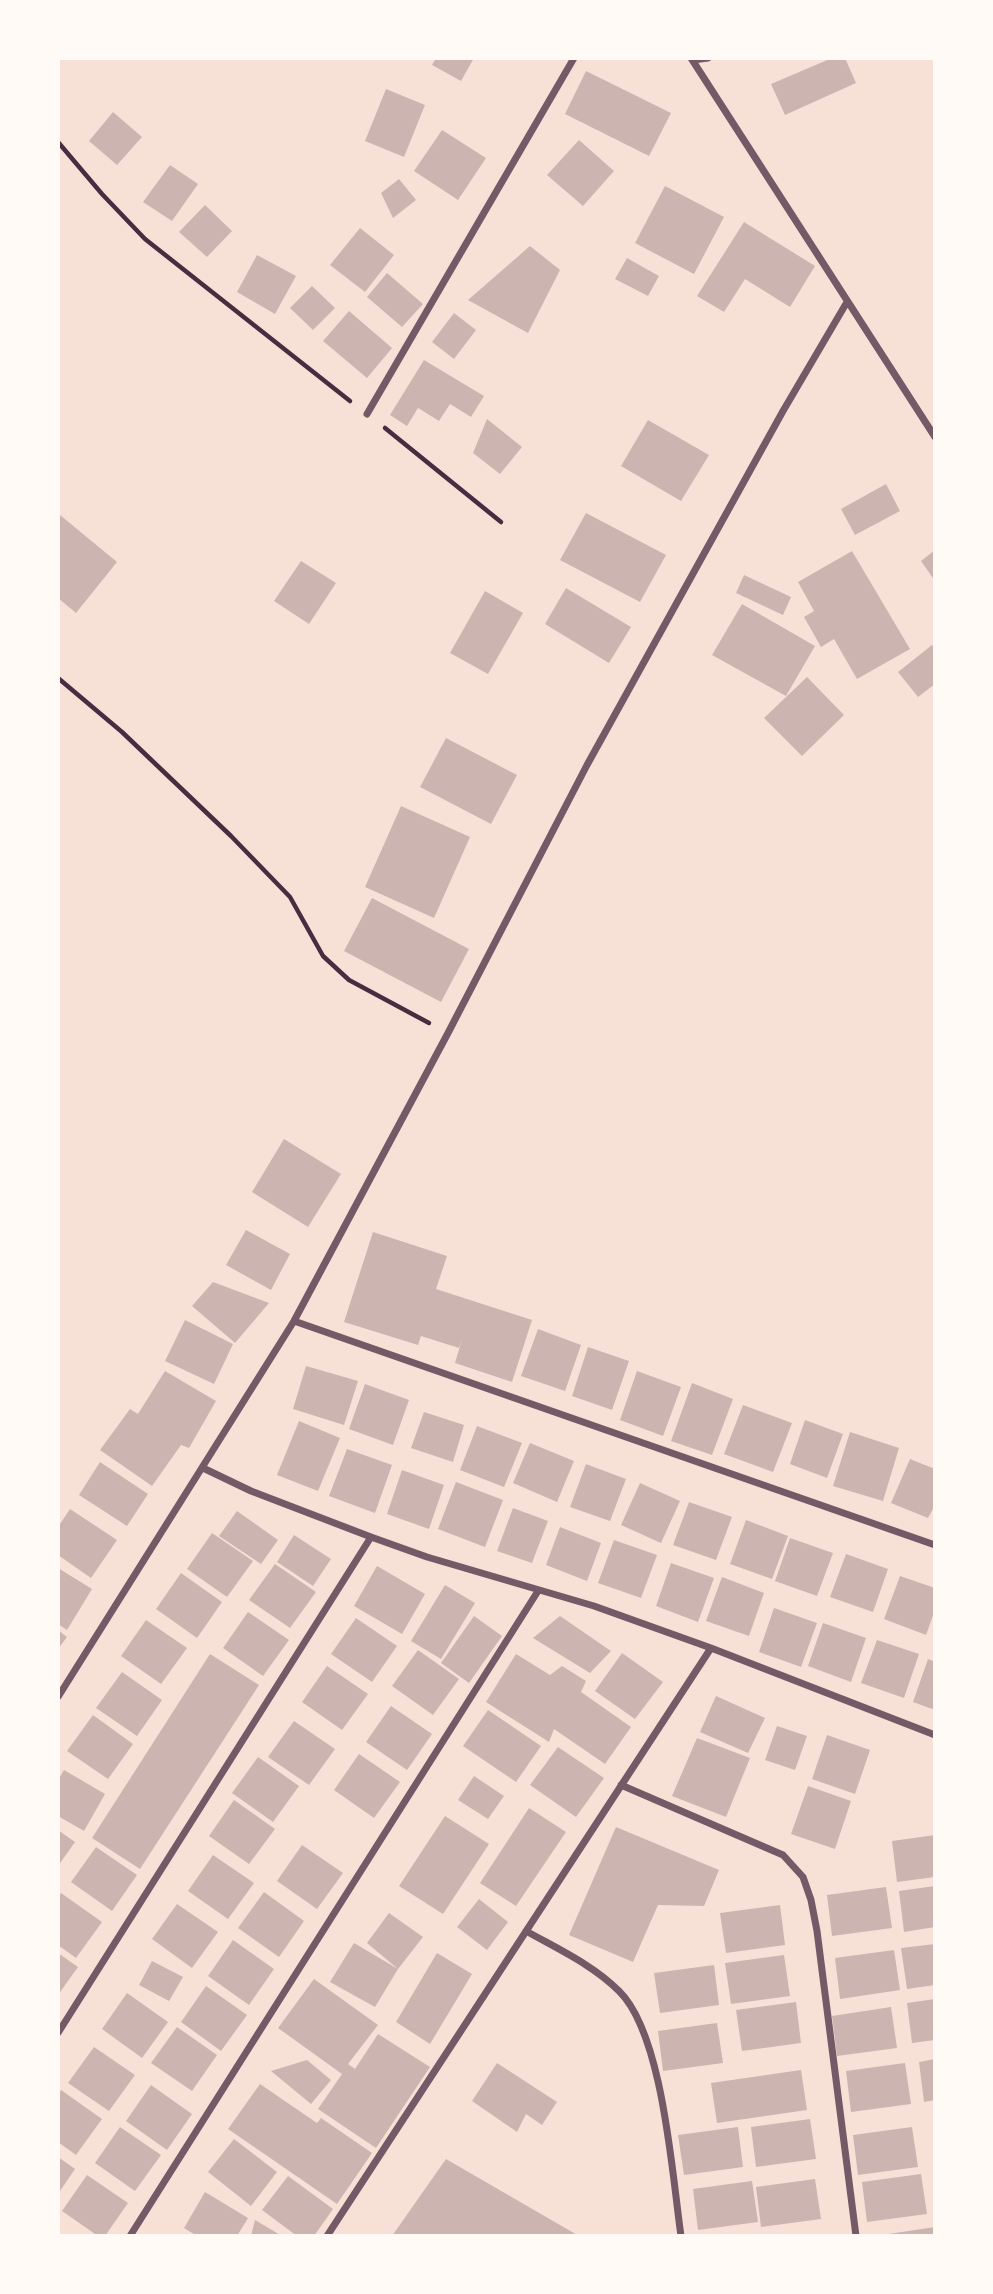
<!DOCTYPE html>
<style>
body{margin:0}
#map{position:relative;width:993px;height:2294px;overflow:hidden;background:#f7e1d7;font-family:"PT Sans",sans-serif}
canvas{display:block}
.frame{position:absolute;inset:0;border:60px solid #fffaf5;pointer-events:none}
</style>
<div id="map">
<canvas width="993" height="2294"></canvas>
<div class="frame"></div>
</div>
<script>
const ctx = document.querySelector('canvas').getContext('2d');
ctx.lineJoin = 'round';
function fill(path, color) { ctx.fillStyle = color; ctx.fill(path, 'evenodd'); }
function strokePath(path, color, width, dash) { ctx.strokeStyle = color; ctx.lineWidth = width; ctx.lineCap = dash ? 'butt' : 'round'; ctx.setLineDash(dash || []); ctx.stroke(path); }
fill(new Path2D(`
 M436,58H474L461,81L432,65Z
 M832,58H845L856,83L785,115L771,84Z
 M586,71L671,113L649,156L565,114Z
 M386,89L425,105L404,157L365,141Z
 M113,112L142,137L117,165L89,141Z
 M442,130L486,158L458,200L414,171Z
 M579,140L614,171L583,206L547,175Z
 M170,165L198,184L172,221L143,202Z
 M399,179L416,200L393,218L381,193Z
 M665,186L724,217L694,274L635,243Z
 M205,205L232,231L207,257L179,232Z
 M744,222L815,266L790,307L745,279L724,312L697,296Z
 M360,228L394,255L365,292L330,265Z
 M530,246L560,270L528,333L468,300Z
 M257,255L296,276L275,314L237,292Z
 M627,258L659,276L648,296L615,279Z
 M387,273L423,304L402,327L367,297Z
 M312,286L335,308L313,330L290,308Z
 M349,311L392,348L367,378L323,341Z
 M454,313L476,330L454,359L432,342Z
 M424,360L484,396L471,417L450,404L439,421L418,408L407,426L390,415Z
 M487,419L522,447L500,474L473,453Z
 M648,420L709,455L681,501L621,466Z
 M886,484L900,511L855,535L841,509Z
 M586,513L666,555L640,602L560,560Z
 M60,515L117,562L76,613L58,598Z
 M935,550V581L921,561Z
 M852,551L910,649L857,679L834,639L821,647L804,617L814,611L798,582Z
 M301,561L336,583L309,624L274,601Z
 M744,575L791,597L783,615L736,593Z
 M566,588L631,627L609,663L545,624Z
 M485,591L523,613L488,674L450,653Z
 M742,604L815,646L786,696L712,655Z
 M932,645L935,649V684L918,697L898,672Z
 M807,677L844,715L802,756L764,718Z
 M446,738L517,775L491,824L420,787Z
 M401,806L470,837L434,918L365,887Z
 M372,898L469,949L441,1002L344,951Z
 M284,1139L341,1174L308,1227L252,1192Z
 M246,1230L290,1254L271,1290L226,1265Z
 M373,1232L447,1256L436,1289L532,1320L512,1382L455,1363L463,1336L459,1348L421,1336L418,1345L344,1322Z
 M213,1282L269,1303L235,1343L192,1306Z
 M185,1320L233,1344L214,1384L165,1361Z
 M538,1329L581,1345L565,1391L521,1376Z
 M588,1347L629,1361L612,1410L572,1396Z
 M306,1366L358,1381L344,1425L293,1409Z
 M165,1371L216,1401L189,1448L181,1445L152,1486L100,1450L130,1409L138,1414Z
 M637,1371L681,1387L663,1436L620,1420Z
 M692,1383L733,1399L712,1455L671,1441Z
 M365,1384L409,1400L393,1445L349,1429Z
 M743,1405L792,1423L773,1472L724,1454Z
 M424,1412L464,1425L453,1462L411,1448Z
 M805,1420L843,1434L827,1478L790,1464Z
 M299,1421L340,1438L318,1491L277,1475Z
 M477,1426L522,1443L504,1487L460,1470Z
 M850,1432L899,1448L883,1501L833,1486Z
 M530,1443L574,1461L557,1502L513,1483Z
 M347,1449L392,1465L375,1513L329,1496Z
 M910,1459L935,1469V1505L928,1518L891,1503Z
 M100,1462L148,1494L127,1526L79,1495Z
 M586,1464L626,1479L610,1521L570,1507Z
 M402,1470L444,1485L429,1529L387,1514Z
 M456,1482L503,1500L485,1547L438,1529Z
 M640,1483L680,1501L661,1543L621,1525Z
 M689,1502L732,1517L716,1560L673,1545Z
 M513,1508L548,1521L532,1563L497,1551Z
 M70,1509L117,1540L91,1578L58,1555V1527Z
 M237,1511L278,1540L261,1564L219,1536Z
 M746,1520L788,1536L772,1579L730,1564Z
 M560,1527L601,1543L587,1581L546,1565Z
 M212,1533L253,1561L227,1597L187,1569Z
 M294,1535L331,1559L313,1586L277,1562Z
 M790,1538L833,1553L817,1596L775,1581Z
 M614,1540L657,1555L641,1598L598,1583Z
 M846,1554L888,1569L873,1612L830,1597Z
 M671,1563L714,1578L698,1622L656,1606Z
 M275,1564L316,1592L290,1628L249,1600Z
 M377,1566L425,1594L402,1634L354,1606Z
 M58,1568L92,1589L67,1630L58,1624Z
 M181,1573L222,1602L197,1638L156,1609Z
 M900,1576L935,1588V1610L926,1635L884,1619Z
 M722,1577L764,1593L749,1636L706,1621Z
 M445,1585L475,1603L441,1659L411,1641Z
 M774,1608L817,1623L801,1667L759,1652Z
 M248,1612L289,1640L263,1676L223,1648Z
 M474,1616L502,1636L469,1683L441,1663Z
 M560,1616L611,1651L590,1673L533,1638Z
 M356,1618L397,1646L372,1682L331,1654Z
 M146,1620L187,1648L161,1684L121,1656Z
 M823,1623L866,1638L851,1682L808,1666Z
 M58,1630L67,1637L58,1649Z
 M877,1640L919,1654L904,1698L861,1683Z
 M418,1650L459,1679L433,1715L392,1686Z
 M622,1653L663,1682L635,1719L595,1691Z
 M210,1654L259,1685L140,1869L92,1838Z
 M516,1654L550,1675L562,1666L586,1681L581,1692L631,1727L605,1764L554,1729L549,1742L486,1702Z
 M928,1659L935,1662V1710L913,1702Z
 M327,1666L368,1694L342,1730L302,1702Z
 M122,1672L162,1700L137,1736L96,1708Z
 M716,1696L765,1718L748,1753L700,1732Z
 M391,1706L432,1734L407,1770L366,1742Z
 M488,1710L541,1746L516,1782L463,1746Z
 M93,1715L133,1744L108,1779L67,1751Z
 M294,1721L335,1749L309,1785L268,1757Z
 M777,1726L807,1736L795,1770L765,1760Z
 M827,1735L870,1750L855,1794L812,1779Z
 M697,1738L750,1758L726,1817L672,1796Z
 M558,1747L604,1778L576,1817L530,1785Z
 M359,1754L400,1782L374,1818L334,1790Z
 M258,1757L299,1786L273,1822L232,1793Z
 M64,1770L105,1794L84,1831L58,1816V1780Z
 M474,1776L504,1796L488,1819L458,1800Z
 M808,1786L851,1801L835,1849L791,1834Z
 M234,1800L275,1829L249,1864L209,1836Z
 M529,1808L566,1832L516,1906L480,1883Z
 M445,1816L489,1844L443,1914L399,1886Z
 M616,1827L719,1870L704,1906L658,1905L633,1962L569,1935Z
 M58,1830L75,1842L58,1866Z
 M935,1835V1877L897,1882L892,1841Z
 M302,1845L343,1873L317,1909L277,1881Z
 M96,1847L137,1875L112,1911L71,1882Z
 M213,1855L254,1883L228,1919L188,1891Z
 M935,1886V1927L904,1932L899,1891Z
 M886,1887L892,1928L832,1936L827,1895Z
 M264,1892L304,1921L279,1957L238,1928Z
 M61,1893L102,1922L76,1958L58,1945V1898Z
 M479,1899L508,1922L487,1950L457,1927Z
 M177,1904L218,1932L192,1968L152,1939Z
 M780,1905L785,1945L726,1953L720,1913Z
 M389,1913L423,1937L398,1969L367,1943Z
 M233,1940L274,1969L249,2005L208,1976Z
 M354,1943L398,1969L375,2007L330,1982Z
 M935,1944V1985L907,1989L901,1948Z
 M894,1950L900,1990L840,1999L835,1958Z
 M58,1953L78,1967L58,1995Z
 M437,1953L472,1974L430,2044L396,2022Z
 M784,1955L790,1996L731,2004L725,1963Z
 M152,1961L183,1977L169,2001L139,1985Z
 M714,1965L719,2005L660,2013L654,1973Z
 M314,1979L378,2025L348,2064L355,2069L378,2034L430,2067L376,2148L318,2109L342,2074L278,2028Z
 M206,1986L247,2015L221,2051L181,2022Z
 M127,1993L168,2022L142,2058L102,2029Z
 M935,1999V2040L912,2043L907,2003Z
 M796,2002L801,2043L742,2051L736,2010Z
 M891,2007L897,2048L837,2056L832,2016Z
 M717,2023L723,2063L663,2071L658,2031Z
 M177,2027L217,2055L192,2091L151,2063Z
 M94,2047L135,2075L109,2111L68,2083Z
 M935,2059V2100L924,2102L919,2062Z
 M307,2060L331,2080L311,2104L271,2071Z
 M497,2063L557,2102L542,2125L526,2114L517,2132L472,2101Z
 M905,2063L911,2104L851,2112L846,2071Z
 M801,2070L807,2110L717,2123L711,2083Z
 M260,2084L317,2123L321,2118L372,2153L337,2204L228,2129Z
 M151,2085L192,2114L167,2150L126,2121Z
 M61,2090L102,2119L76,2155L58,2142V2095Z
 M810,2119L816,2159L756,2167L751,2127Z
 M120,2127L161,2155L135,2191L95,2163Z
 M738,2127L743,2167L684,2175L678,2135Z
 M912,2127L918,2167L858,2175L853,2135Z
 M234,2139L277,2172L251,2206L208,2172Z
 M58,2157L75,2169L58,2194Z
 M446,2159L579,2236H392Z
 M921,2174L927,2214L867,2222L862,2182Z
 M87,2175L128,2203L105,2236H98L62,2211Z
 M288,2176L333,2209L314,2236H297L262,2210Z
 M815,2179L821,2219L761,2227L756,2187Z
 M752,2181L758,2222L698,2230L693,2189Z
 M205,2192L248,2218L237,2236H197L184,2228Z
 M255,2220L282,2236H251Z
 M935,2227V2236H882V2235Z`), '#ccb4b1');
strokePath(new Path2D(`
 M58,142L102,194L145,239L350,401
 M385,428L501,522
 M58,678L122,732L231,836L290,897L323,956L349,980L429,1023`), '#4a2c40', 4.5);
strokePath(new Path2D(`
 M691,58L935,437
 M693,60L708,58
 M367,414L574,58
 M294,1321L935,1545
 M203,1468L251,1491L371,1537L427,1557L594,1606L711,1648L935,1735
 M58,1697L294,1321L448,1033L587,765L783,411L847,302
 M621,1785L783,1855L803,1877L811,1900L817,1931L856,2236
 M526,1931C558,1949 593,1965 619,1991C663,2034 672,2174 681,2236
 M58,2033L371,1537
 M130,2236L538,1591
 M327,2236L711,1648`), '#755966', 7);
</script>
